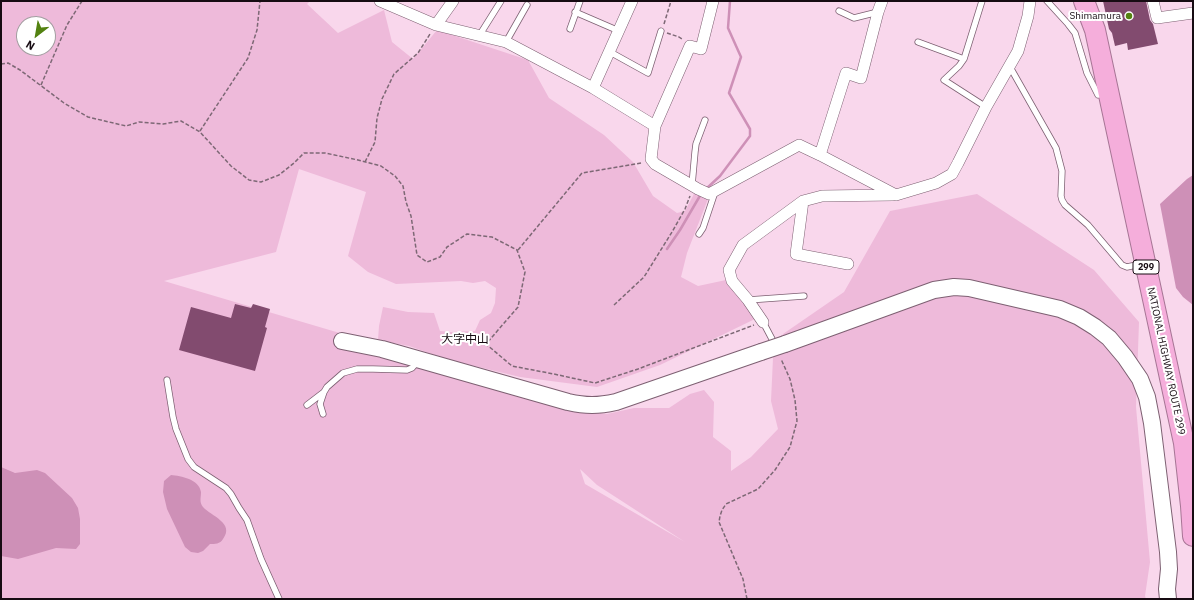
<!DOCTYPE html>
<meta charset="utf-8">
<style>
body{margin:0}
#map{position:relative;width:1194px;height:600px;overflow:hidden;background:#f9d7ec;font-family:"IBM Plex Sans",sans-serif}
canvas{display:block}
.frame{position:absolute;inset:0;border:2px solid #160b12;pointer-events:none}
.north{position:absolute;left:16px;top:16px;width:40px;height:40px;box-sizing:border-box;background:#fff;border:1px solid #a29da0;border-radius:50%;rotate:211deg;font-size:11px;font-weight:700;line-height:16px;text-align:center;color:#160b12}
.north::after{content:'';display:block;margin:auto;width:14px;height:18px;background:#538211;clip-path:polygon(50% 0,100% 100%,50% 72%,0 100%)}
</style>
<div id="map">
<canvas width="1194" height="600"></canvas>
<div class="frame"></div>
<div class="north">N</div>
</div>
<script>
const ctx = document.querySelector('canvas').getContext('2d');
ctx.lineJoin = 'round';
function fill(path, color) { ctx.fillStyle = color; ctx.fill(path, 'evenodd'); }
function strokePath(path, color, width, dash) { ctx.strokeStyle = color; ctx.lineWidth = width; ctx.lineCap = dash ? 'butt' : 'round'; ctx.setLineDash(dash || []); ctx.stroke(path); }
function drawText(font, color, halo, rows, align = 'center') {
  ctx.font = font + ' "IBM Plex Sans","Noto Sans JP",sans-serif'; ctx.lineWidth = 4; ctx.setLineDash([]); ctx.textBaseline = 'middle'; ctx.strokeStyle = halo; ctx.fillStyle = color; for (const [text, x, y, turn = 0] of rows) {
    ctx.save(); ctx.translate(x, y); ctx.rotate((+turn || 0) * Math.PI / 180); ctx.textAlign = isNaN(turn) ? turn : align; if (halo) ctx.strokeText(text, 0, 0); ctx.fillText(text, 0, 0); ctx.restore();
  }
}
fill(new Path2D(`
 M1,1H310L307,4L338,33L384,10L392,42L413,59L437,30L528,60L549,98L604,135L633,162L653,196L677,213L685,211L695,192L708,199L687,253L681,277L698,286L726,280L755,314V319L660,365L597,387L520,377L446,359L409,346L378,340L379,326L383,307L408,312L434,313L440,331L451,332L475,331L480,320L491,313L495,303L496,288L485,281L473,283L461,281L396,284L368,272L348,256L366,192L299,169L276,252L164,281L441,363L564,408L607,414L634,408H669L690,394L704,390L714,402L713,437L731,451V471L751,457L778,429L771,401L773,358L783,334L844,292L890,211L977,194L1094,270L1139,322L1136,407L1150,562L1145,596L1146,599H1ZM24,24H48V48H24ZM580,469L597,485L685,542L585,484Z`), '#eebada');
fill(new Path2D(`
 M1193,175V305L1183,297L1176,288L1160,204L1187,179Z
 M1,467L15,473L37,470L45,473L72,498L78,508L80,519V544L76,549L56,548L18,559L1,556Z
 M171,475C181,476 199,479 201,492C201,498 199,502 203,507C211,516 235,523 223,539C220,544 215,544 210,544L203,551L198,553L191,552L185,547L167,509L163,492L164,481Z`), '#ce90b7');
strokePath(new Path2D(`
 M706,189L720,176L750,136V129L729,93L741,57L728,28L730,1
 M667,249L680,230L701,194`), '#ce90b7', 2.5);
fill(new Path2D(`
 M1103,1H1146L1150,20L1153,24L1158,44L1128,50L1127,43L1115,46L1112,33L1109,29Z
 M235,304L251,308L253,304L270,309L265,327L267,328L255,371L179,350L191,307L231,318Z`), '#824b6f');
const lane = new Path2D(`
 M982,1L964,59L959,66L944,80L986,107
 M1047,1L1068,24L1075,33L1087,73L1098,95L1105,93
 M839,11L854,18L878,12
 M575,12L619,31
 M570,29L580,1
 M479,36L501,1
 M506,42L527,5
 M918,42L964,59
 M610,52L648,73L661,31
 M1010,67L1056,148L1062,171L1061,196L1062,200L1065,205L1088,225L1122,265L1127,267L1141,264
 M692,185L695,152L696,144L705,120
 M699,234L703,228L715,192
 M748,300L804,296
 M763,322L772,339
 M167,380L173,417L176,429L188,459L194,467L226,488L231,494L239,508L247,520L261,559L279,599
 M307,405L324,392L327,387L343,373L357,369H373L407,370L412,368L418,361
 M323,414L320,404L324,392`);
const street = new Path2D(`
 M380,1L436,25L506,42L593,88L655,126L651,159L655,164L698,189L709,194L799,145L820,155L896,195L936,183L952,174L958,163L986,107L1018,51L1028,16L1030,1
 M1153,1L1157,18L1193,13
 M436,25L453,1
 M593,88L632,1
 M655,126L690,46L701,49L713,1
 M820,155L846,73L861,78L878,12L882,1
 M803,201L796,254L848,264
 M763,322L748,300L732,281L729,270L743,245L803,201L822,196L893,195`);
const secondary = new Path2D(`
 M342,341L382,349L568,402C586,406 598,406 616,402L761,352
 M785,344L934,290L954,287L969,288L1060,309L1079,317L1095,327L1109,338L1125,357L1140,379L1147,397L1152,423L1168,552L1169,569L1167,589L1168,599`);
const highway = new Path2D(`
 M1084,1L1095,30L1184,443L1191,506L1193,536`);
strokePath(lane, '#7d6072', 7);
strokePath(street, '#7d6072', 12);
strokePath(secondary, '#7d6072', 18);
strokePath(highway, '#a77595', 22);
strokePath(new Path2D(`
 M664,24L671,1
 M667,33L679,37L682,39
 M1,64L8,63L20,70L64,103L88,117L126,126L139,122L163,124L181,121L200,132L231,166L249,180L261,182L279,175L294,163L304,153H325L358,160L381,166L395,176L403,186L406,202L411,216L417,255L427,262L440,257L447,247L467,234L492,237L517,250L525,272L518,307L486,344L512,366L554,374L595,383L638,369L754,325
 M41,85L67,25L82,1
 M200,131L248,58L257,30L260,1
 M365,162L375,142L377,118L382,99L394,74L418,53L430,34
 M518,250L582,173L641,163
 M614,305L644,277L672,232L685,209L690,196
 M747,599L743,579L719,522L720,516L722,510L726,504L758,489L775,470L790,447L797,421L795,400L790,379L781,359`), '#7d6875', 1.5, [4, 2]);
strokePath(lane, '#fff', 5.5);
strokePath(street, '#fff', 11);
strokePath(secondary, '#fff', 16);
strokePath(highway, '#f5aedb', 20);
const secondaryBridge = new Path2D(`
 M761,352L785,344`);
strokePath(secondaryBridge, '#7d6072', 18, []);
strokePath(secondaryBridge, '#fff', 16);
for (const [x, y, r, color] of [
 [1129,16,4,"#538211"]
]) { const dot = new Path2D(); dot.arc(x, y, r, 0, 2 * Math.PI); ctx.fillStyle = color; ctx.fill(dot); strokePath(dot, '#fff', 1.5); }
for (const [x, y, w] of [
 [1146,267,26]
]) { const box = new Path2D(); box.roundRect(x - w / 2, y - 7, w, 14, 3); ctx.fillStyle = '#fff'; ctx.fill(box); strokePath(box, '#160b12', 1); }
drawText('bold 9px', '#160b12', null, [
 ["299",1146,267]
]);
drawText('10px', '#160b12', '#fff', [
 ["Shimamura",1121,16]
], 'right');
drawText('10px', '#160b12', '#fff', [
 ["NATIONAL HIGHWAY ROUTE 299",1166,361,78]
]);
drawText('12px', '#160b12', '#fff', [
 ["大字中山",465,340]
]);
</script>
